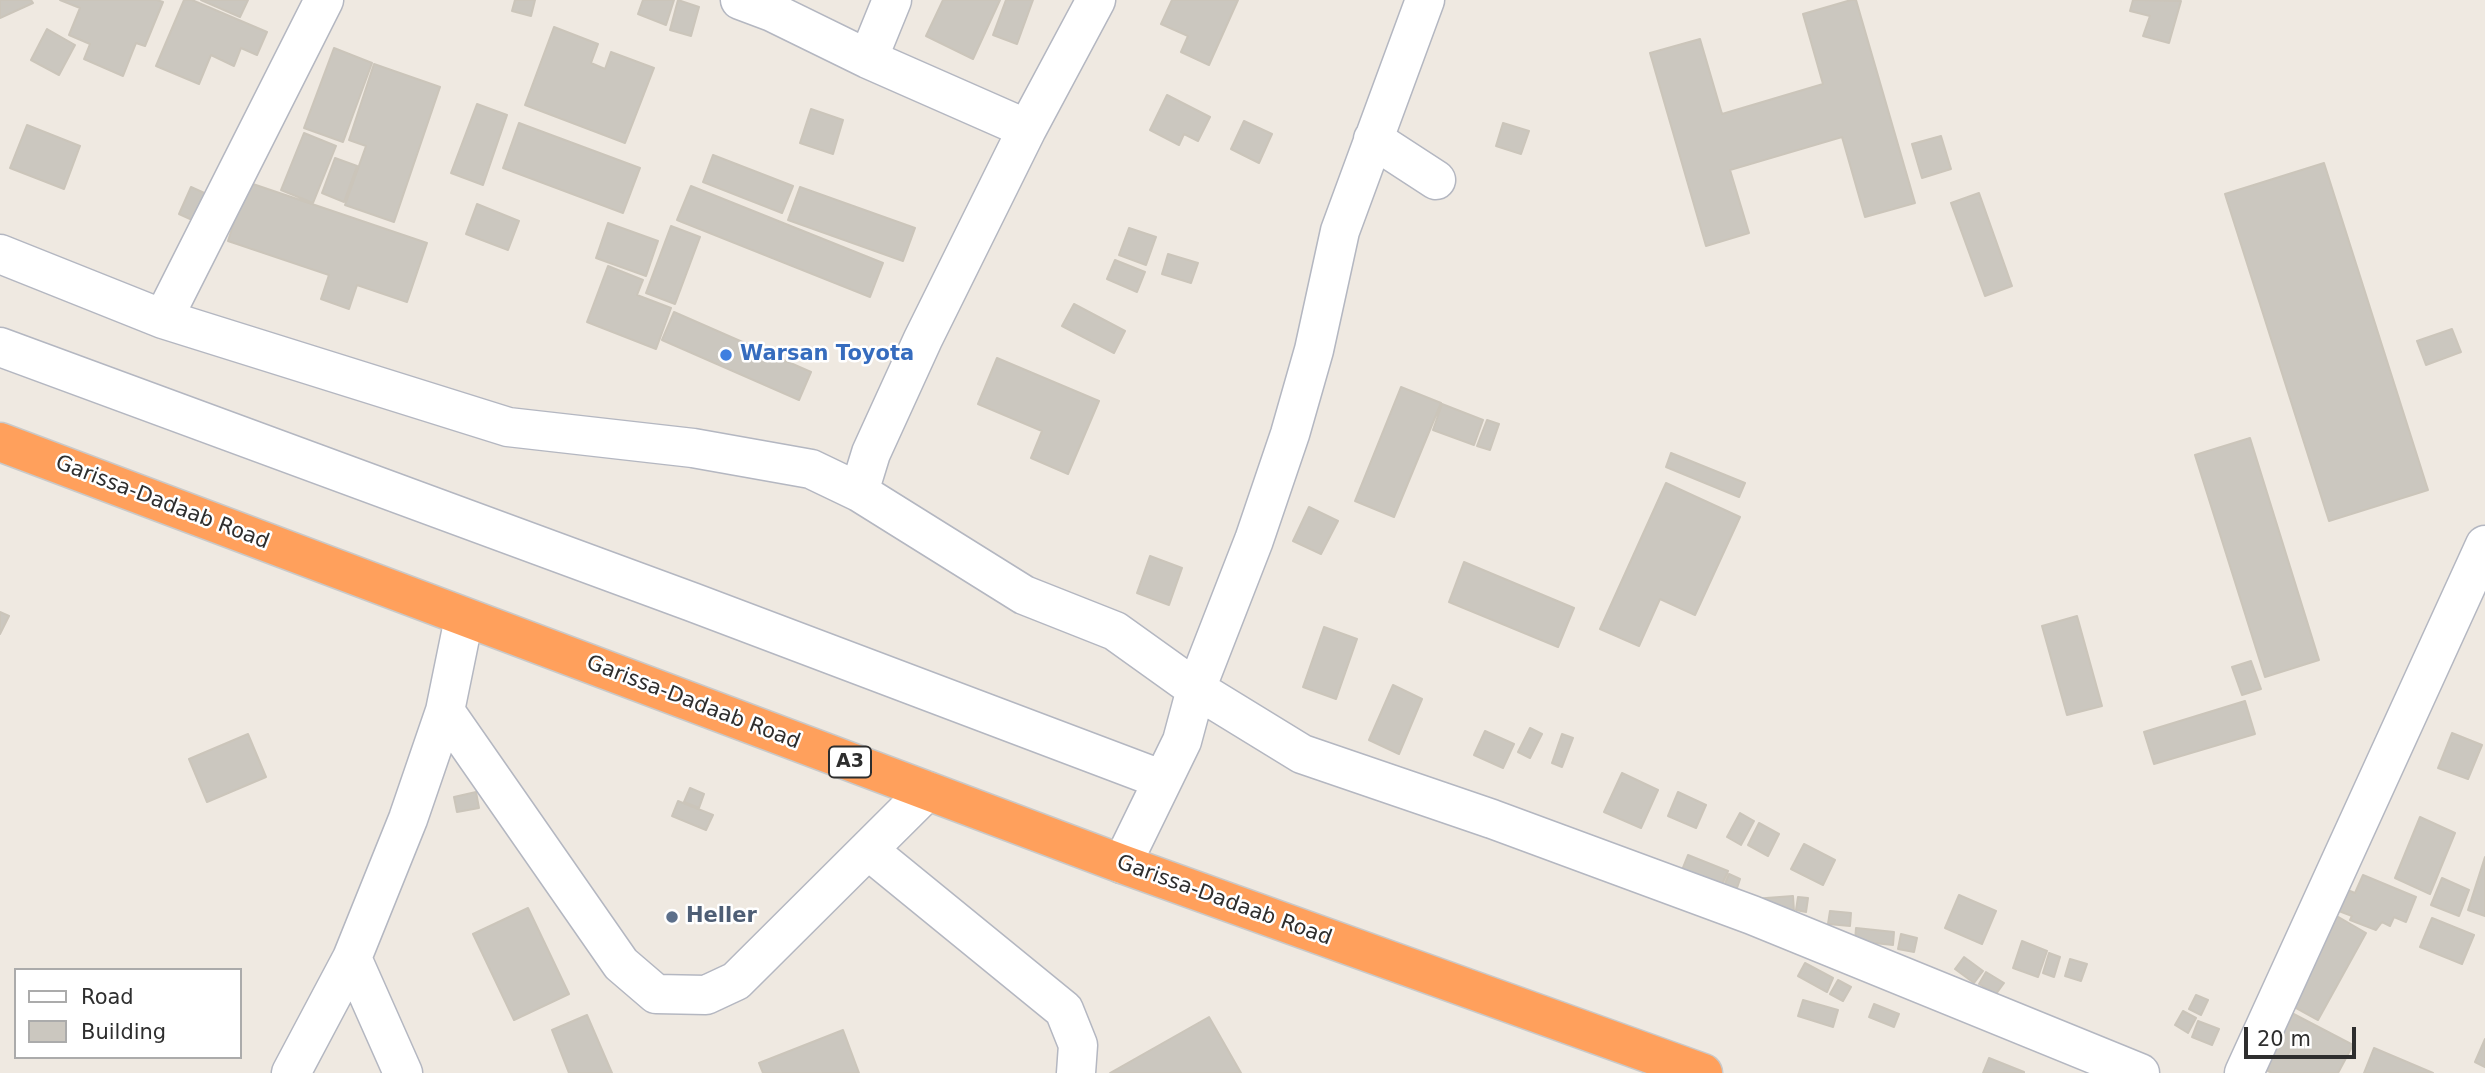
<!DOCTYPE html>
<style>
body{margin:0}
#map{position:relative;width:2485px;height:1073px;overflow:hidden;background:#efe9e1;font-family:"DejaVu Sans",sans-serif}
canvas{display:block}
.legend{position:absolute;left:14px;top:968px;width:228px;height:91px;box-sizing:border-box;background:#fff;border:2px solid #ababab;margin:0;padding:9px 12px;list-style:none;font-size:21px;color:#2e2e2e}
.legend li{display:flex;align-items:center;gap:14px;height:35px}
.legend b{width:35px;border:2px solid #ababab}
.scale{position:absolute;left:2244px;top:1027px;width:112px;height:32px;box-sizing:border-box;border:4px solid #2e2e2e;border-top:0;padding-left:9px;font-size:21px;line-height:24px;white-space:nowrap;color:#2e2e2e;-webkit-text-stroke:5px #fff;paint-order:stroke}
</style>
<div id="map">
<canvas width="2485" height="1073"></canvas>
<ul class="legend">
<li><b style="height:9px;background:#fff"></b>Road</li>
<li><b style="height:19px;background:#cbc7bf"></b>Building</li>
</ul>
<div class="scale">20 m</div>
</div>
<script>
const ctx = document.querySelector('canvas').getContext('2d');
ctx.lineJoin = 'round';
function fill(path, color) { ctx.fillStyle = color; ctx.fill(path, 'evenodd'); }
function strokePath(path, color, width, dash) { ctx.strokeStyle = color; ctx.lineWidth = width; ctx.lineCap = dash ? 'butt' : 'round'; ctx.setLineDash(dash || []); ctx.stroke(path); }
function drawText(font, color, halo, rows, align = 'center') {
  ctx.font = font + ' "DejaVu Sans",sans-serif'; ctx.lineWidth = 5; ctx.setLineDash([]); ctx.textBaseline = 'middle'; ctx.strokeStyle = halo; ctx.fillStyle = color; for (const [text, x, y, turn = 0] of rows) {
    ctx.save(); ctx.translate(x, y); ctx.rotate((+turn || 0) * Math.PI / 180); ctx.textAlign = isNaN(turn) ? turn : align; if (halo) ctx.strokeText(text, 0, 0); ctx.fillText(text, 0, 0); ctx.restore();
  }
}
const building = new Path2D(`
 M0,0H31L33,3L0,18Z
 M60,0H157L163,2L145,46L136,43L123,76L84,59L90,44L69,35L80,8Z
 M184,0H192L267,32L257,55L241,48L234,66L211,55L199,84L156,66Z
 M201,0H248L240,17Z
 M515,0H535L531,16L512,11Z
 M643,0H674L666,25L638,14Z
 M678,0L699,7L691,36L670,30Z
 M943,0H1000L973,59L926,36Z
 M1006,0H1033L1017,44L993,35Z
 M1172,0H1238L1209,65L1181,52L1188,36L1161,24Z
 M1851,0H1856L1915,203L1865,217L1842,137L1730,170L1749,233L1706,246L1650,53L1700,39L1722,114L1823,84L1803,14Z
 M2133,0L2181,1L2169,43L2143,36L2150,16L2130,11Z
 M554,27L598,44L591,63L605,69L611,52L654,68L625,143L525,105Z
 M47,29L75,45L59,75L31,60Z
 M334,48L372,63L343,142L304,128Z
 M374,64L440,87L394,222L345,205L366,146L349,140Z
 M1167,95L1210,117L1198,141L1184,134L1179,145L1150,130Z
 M477,104L507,115L483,185L451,173Z
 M811,109L843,120L833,154L800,143Z
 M1244,121L1272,134L1259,163L1231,149Z
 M519,123L640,168L623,213L503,168Z
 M1503,123L1529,131L1521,154L1496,146Z
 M27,125L80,146L64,189L10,168Z
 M304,133L336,146L313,203L281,190Z
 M1941,136L1951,169L1922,178L1912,144Z
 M713,155L793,186L782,213L703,182Z
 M335,158L357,166L344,202L322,193Z
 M2324,163L2428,490L2329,521L2225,194Z
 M247,182L427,243L407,302L357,285L349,309L321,299L329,275L228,241Z
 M691,186L883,263L870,297L677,220Z
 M191,187L211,196L199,223L179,214Z
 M800,187L915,228L903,261L788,220Z
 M1979,193L2012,286L1985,296L1951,203Z
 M477,204L519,221L508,250L466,234Z
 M608,223L658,241L646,276L596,258Z
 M671,226L700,237L675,304L646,293Z
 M1129,228L1156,237L1146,265L1119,255Z
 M1168,254L1198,263L1191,283L1162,274Z
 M1115,260L1145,272L1137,292L1107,279Z
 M608,266L643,280L637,295L671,308L656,349L587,322Z
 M1074,304L1125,331L1114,353L1062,326Z
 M674,312L811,372L799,400L662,340Z
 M2452,329L2461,352L2426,365L2417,341Z
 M997,358L1099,401L1068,474L1031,458L1042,431L978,404Z
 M1401,387L1441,403L1394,517L1355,501Z
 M1442,404L1483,420L1474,445L1433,430Z
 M1487,420L1499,424L1490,450L1477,446Z
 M2250,438L2319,660L2265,677L2195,455Z
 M1671,453L1745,483L1739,497L1666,467Z
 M1666,483L1740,517L1695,615L1660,599L1639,646L1600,629Z
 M1309,507L1338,521L1321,554L1293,541Z
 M1150,556L1182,568L1169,605L1137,593Z
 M1464,562L1574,608L1558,647L1449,602Z
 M0,612L9,616L0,634Z
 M2077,616L2102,706L2067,715L2042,626Z
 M1324,627L1357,639L1336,699L1303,687Z
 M2251,661L2261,689L2242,695L2232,667Z
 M1393,685L1422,699L1399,754L1369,740Z
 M2245,701L2255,734L2154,764L2144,732Z
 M1530,728L1542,734L1530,758L1518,752Z
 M1485,731L1514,744L1503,768L1474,755Z
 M2452,733L2482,745L2468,779L2438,768Z
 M248,734L266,777L207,802L189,759Z
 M1562,734L1573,738L1562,767L1552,763Z
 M1622,773L1658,790L1641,828L1604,812Z
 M690,788L704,794L699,808L684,802Z
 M476,792L479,808L457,812L454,797Z
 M1678,792L1706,805L1696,828L1668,816Z
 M678,801L713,815L706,830L672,816Z
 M1740,813L1754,821L1741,845L1727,837Z
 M2420,817L2455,833L2430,894L2395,878Z
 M1759,823L1779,834L1768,856L1748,845Z
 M1804,844L1835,860L1823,885L1791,869Z
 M1688,855L1728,871L1721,887L1682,870Z
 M2485,857V916L2468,910Z
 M1729,874L1740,879L1736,891L1724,886Z
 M2363,875L2416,897L2406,922L2394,917L2390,926L2382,922L2376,930L2350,920L2352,916L2331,908L2340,887L2355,893Z
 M2442,878L2469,890L2459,916L2431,905Z
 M1959,895L1996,911L1982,944L1945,928Z
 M1793,896L1794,911L1754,914L1753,899Z
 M1798,897L1808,898L1806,912L1796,910Z
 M528,908L569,994L514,1020L473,934Z
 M1830,911L1851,913L1850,926L1828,924Z
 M2335,915L2366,933L2318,1020L2287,1003Z
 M2432,918L2474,935L2462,964L2420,947Z
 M1856,928L1894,932L1893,945L1855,941Z
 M1901,934L1917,938L1914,952L1898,949Z
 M2022,941L2047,951L2038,977L2013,968Z
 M2049,953L2060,957L2054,977L2043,973Z
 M1964,957L1983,971L1974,983L1955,969Z
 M2070,959L2087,964L2081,981L2065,976Z
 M1805,963L1833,978L1827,992L1798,976Z
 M1986,972L2004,983L1996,994L1979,984Z
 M1838,980L1851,987L1843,1001L1830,994Z
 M2196,995L2208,1000L2201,1015L2189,1009Z
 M1803,1000L1838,1010L1833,1027L1798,1016Z
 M1874,1004L1899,1014L1894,1027L1869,1017Z
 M2286,1010L2353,1045L2338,1073H2272L2258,1066Z
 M2183,1011L2196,1018L2188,1033L2175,1025Z
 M587,1015L612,1073H569L552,1030Z
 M1209,1017L1241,1073H1110Z
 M2198,1021L2219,1029L2212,1045L2192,1037Z
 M843,1030L859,1073H763L759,1063Z
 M2485,1039V1067L2475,1062Z
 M2374,1048L2433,1073H2364Z
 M1989,1058L2024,1072V1073H1983Z`);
fill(building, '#cbc7bf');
strokePath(building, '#cbc5ba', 2);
const minor = new Path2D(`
 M740,0L772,12L868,59L1027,129
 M868,59L892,0
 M1373,139L1436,180
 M0,254L163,319L508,427L693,448L811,469L859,492L1024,595L1115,631L1196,689L1302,754L1492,819L1752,915L2140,1073
 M163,319L324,0
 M0,347L692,602L1163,780
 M859,492L871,453L923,339L1027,129L1096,0
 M445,711L621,964L656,994L706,995L736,981L927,791
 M868,850L1064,1010L1078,1045L1076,1073
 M1122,864L1182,741L1196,689L1254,540L1290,434L1314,350L1340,231L1425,0
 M291,1073L352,958
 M403,1073L352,958L408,819L445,711L464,618
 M2244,1073L2485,545`);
const highway = new Path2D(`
 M0,442L1122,864L1703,1073`);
strokePath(minor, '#b4b7c1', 41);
strokePath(highway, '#c9c9c9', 41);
strokePath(minor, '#fff', 38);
strokePath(highway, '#ffa05c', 38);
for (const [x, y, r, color] of [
 [726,355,7,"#3f7fe0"],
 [672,917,7,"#5c6f8a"]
]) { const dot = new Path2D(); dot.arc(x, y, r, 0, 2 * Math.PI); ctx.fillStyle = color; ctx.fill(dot); strokePath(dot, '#fff', 2.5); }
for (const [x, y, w] of [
 [850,762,42]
]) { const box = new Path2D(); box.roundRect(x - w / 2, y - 15.5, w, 31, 5); ctx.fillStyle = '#fff'; ctx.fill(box); strokePath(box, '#2e2e2e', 2); }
drawText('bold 19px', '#2e2e2e', null, [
 ["A3",850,762]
]);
drawText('bold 21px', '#366cbe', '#fff', [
 ["Warsan Toyota",740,355]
], 'left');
drawText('21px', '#2e2e2e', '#fff', [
 ["Garissa-Dadaab Road",162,503,21],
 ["Garissa-Dadaab Road",693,703,21],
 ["Garissa-Dadaab Road",1224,901,20]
]);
drawText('bold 21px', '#4e5e75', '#fff', [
 ["Heller",686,917]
], 'left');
</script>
